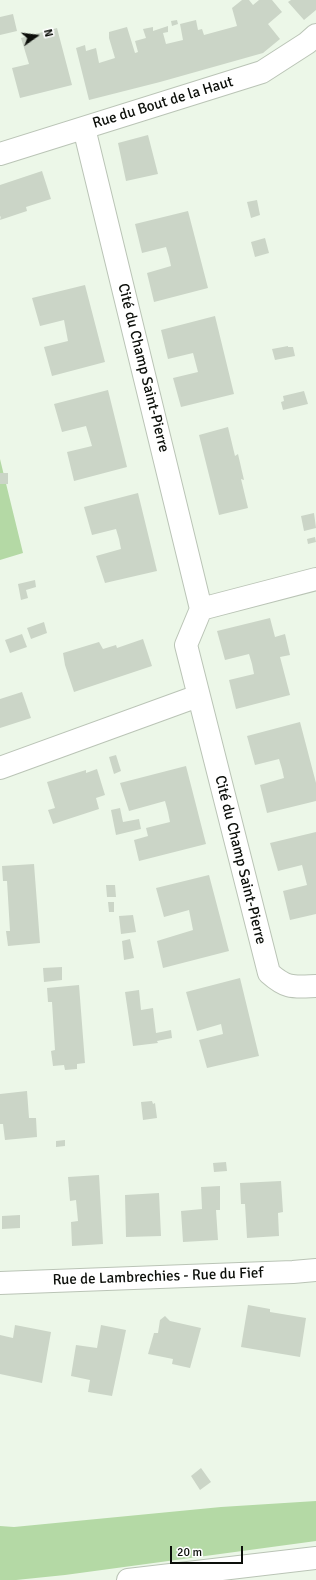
<!DOCTYPE html>
<meta charset="utf-8">
<style>
body{margin:0}
#map{position:relative;width:316px;height:1580px;overflow:hidden;background:#ecf7e8;font-family:Signika,sans-serif}
canvas{display:block}
.north{position:absolute;left:16px;top:16px;width:40px;height:40px;-webkit-text-stroke:3px #fff;paint-order:stroke;rotate:76deg;font-size:11px;font-weight:700;line-height:16px;text-align:center;color:#0c0f0a}
.north::after{content:'';display:block;margin:auto;width:14px;height:18px;background:#0c0f0a;clip-path:polygon(50% 0,100% 100%,50% 72%,0 100%)}
.scale{position:absolute;left:170px;top:1546px;width:73px;height:18px;box-sizing:border-box;border:2px solid #0c0f0a;border-top:0;padding-left:5px;font-size:12px;line-height:14px;white-space:nowrap;color:#0c0f0a;-webkit-text-stroke:3px #fff;paint-order:stroke}
</style>
<div id="map">
<canvas width="316" height="1580"></canvas>
<div class="north">N</div>
<div class="scale">20 m</div>
</div>
<script>
const ctx = document.querySelector('canvas').getContext('2d');
ctx.lineJoin = 'round';
function fill(path, color) { ctx.fillStyle = color; ctx.fill(path, 'evenodd'); }
function strokePath(path, color, width, dash) { ctx.strokeStyle = color; ctx.lineWidth = width; ctx.lineCap = dash ? 'butt' : 'round'; ctx.setLineDash(dash || []); ctx.stroke(path); }
function drawText(font, color, halo, rows, align = 'center') {
  ctx.font = font + ' Signika,sans-serif'; ctx.lineWidth = 3; ctx.setLineDash([]); ctx.textBaseline = 'middle'; ctx.strokeStyle = halo; ctx.fillStyle = color; for (const [text, x, y, turn = 0] of rows) {
    ctx.save(); ctx.translate(x, y); ctx.rotate((+turn || 0) * Math.PI / 180); ctx.textAlign = isNaN(turn) ? turn : align; if (halo) ctx.strokeText(text, 0, 0); ctx.fillText(text, 0, 0); ctx.restore();
  }
}
fill(new Path2D(`
 M0,459L23,553L0,560Z
 M316,1501V1541L65,1575L16,1580H0V1526L14,1527L221,1507Z`), '#b4d9a5');
fill(new Path2D(`
 M242,0H249L253,5L259,0H272L282,12L268,24L280,39L263,53L160,82L89,100L76,48L85,45L86,51L96,48L99,63L115,58L109,38V32L127,27L135,53L138,52L135,41L146,38L143,29L153,27V31L168,26V32L163,33L166,44L183,40L180,24L196,20L198,30L202,29L204,35L237,26L232,8Z
 M291,0H316V10L304,20L288,2Z
 M13,14L17,31L0,35V17Z
 M177,20L178,24L172,26L171,21Z
 M57,28L72,85L20,98L12,68L29,64L21,38Z
 M148,135L158,174L126,181L118,143Z
 M42,171L51,199L26,207L27,211L0,220L1,216L0,217V185Z
 M257,200L260,215L251,218L247,202Z
 M188,211L208,288L154,302L147,273L171,266L169,257L166,247L142,253L135,224Z
 M265,238L269,253L255,257L251,242Z
 M85,285L105,362L52,376L44,347L68,341L64,320L40,326L32,298Z
 M215,316L234,394L181,407L173,378L198,372L193,353L168,359L161,330Z
 M288,346V347H293L295,356L275,360L272,349Z
 M108,390L127,467L74,481L67,452L92,446L86,426L62,432L54,404Z
 M304,391L308,404L283,410L281,402L284,401L283,396Z
 M228,427L235,456L238,454L244,480L241,479L248,508L219,515L199,435Z
 M0,473H8V484H0Z
 M138,493L157,571L105,583L96,556L121,549L119,539L116,529L92,535L84,507Z
 M314,513L316,528L304,531L301,516Z
 M315,537L316,542L308,544L307,539Z
 M35,580L36,587L26,590L28,598L21,600L18,584Z
 M270,618L275,637L285,634L290,655L280,657L290,695L236,709L229,680L254,674L252,664L249,654L225,660L217,631Z
 M44,622L47,633L31,639L27,628Z
 M22,634L27,647L10,653L5,640Z
 M143,639L152,666L74,692L65,665L63,653L99,642L103,649L116,645L117,648Z
 M22,692L31,718L0,728V699Z
 M300,722L316,783V801L267,813L260,785L284,778L282,769L279,759L255,765L247,736Z
 M116,755L121,771L114,774L109,757Z
 M186,766L206,844L139,861L134,840L148,836L146,828L170,822L168,812L165,801L129,811L120,783Z
 M97,769L105,795L96,798L99,809L53,824L48,810L55,808L47,782L86,770V773Z
 M120,808L123,822L139,819L141,829L116,835L111,810Z
 M316,832V914L290,920L283,891L307,885L302,865L278,871L270,843Z
 M34,864L40,943L8,946L6,931H10L7,881H3L2,866Z
 M209,875L229,951L163,968L157,941L193,930L189,910L164,917L156,888Z
 M106,885H115L116,897H107Z
 M108,902H114V912H109Z
 M133,915L136,932L121,934L119,916Z
 M130,939L134,958L124,960L122,941Z
 M62,967V980L44,982L43,968Z
 M240,978L259,1056L207,1068L199,1040L223,1034L221,1024L197,1031L186,992Z
 M79,985L85,1063L77,1064V1069L65,1070L64,1065L53,1066L51,1051L55,1050L52,1002H48L47,988Z
 M139,990L141,1010L153,1008L156,1033L171,1030L172,1038L157,1041L158,1043L133,1046L125,992Z
 M27,1091L29,1118H36L37,1137L5,1140L3,1124H0V1094Z
 M152,1101L153,1104L155,1103L157,1118L143,1120L141,1102Z
 M65,1140V1146L56,1147V1141Z
 M226,1162L227,1171L214,1172L213,1163Z
 M99,1175L103,1244L72,1246L71,1222L78,1221L76,1200L70,1201L68,1177Z
 M281,1181L283,1212L278,1213L279,1236L247,1238L245,1204H241L240,1183Z
 M220,1186V1210H216L218,1240L183,1242L181,1211L202,1209L201,1187Z
 M159,1193L161,1236L126,1237L125,1195Z
 M20,1215V1228L2,1229V1216Z
 M248,1305L270,1309V1312L306,1318L300,1357L241,1347Z
 M165,1316L170,1321L201,1328L190,1368L172,1364L173,1359L148,1354L154,1333H158L160,1320Z
 M15,1325L51,1332L42,1383L0,1374V1335L13,1338Z
 M101,1325L126,1330L112,1396L88,1392L90,1380L71,1376L76,1345L97,1348Z
 M201,1468L211,1482L200,1490L191,1476Z`), '#cbd5c7');
const street = new Path2D(`
 M84,128L201,609L186,645L269,973C287,989 293,987 316,986
 M0,154L262,72L307,43L316,35
 M201,609L316,579
 M0,768L198,696
 M0,1283L293,1272L316,1270`);
const secondary = new Path2D(`
 M128,1580L316,1558`);
strokePath(street, '#bac4b6', 24);
strokePath(secondary, '#bac4b6', 24);
strokePath(street, '#fff', 22);
strokePath(secondary, '#fff', 22);
drawText('15px', '#0c0f0a', '#fff', [
 ["Rue du Bout de la Haut",163,103,-17],
 ["Cité du Champ Saint-Pierre",143,368,76],
 ["Cité du Champ Saint-Pierre",240,860,76],
 ["Rue de Lambrechies - Rue du Fief",158,1277,-2]
]);
</script>
